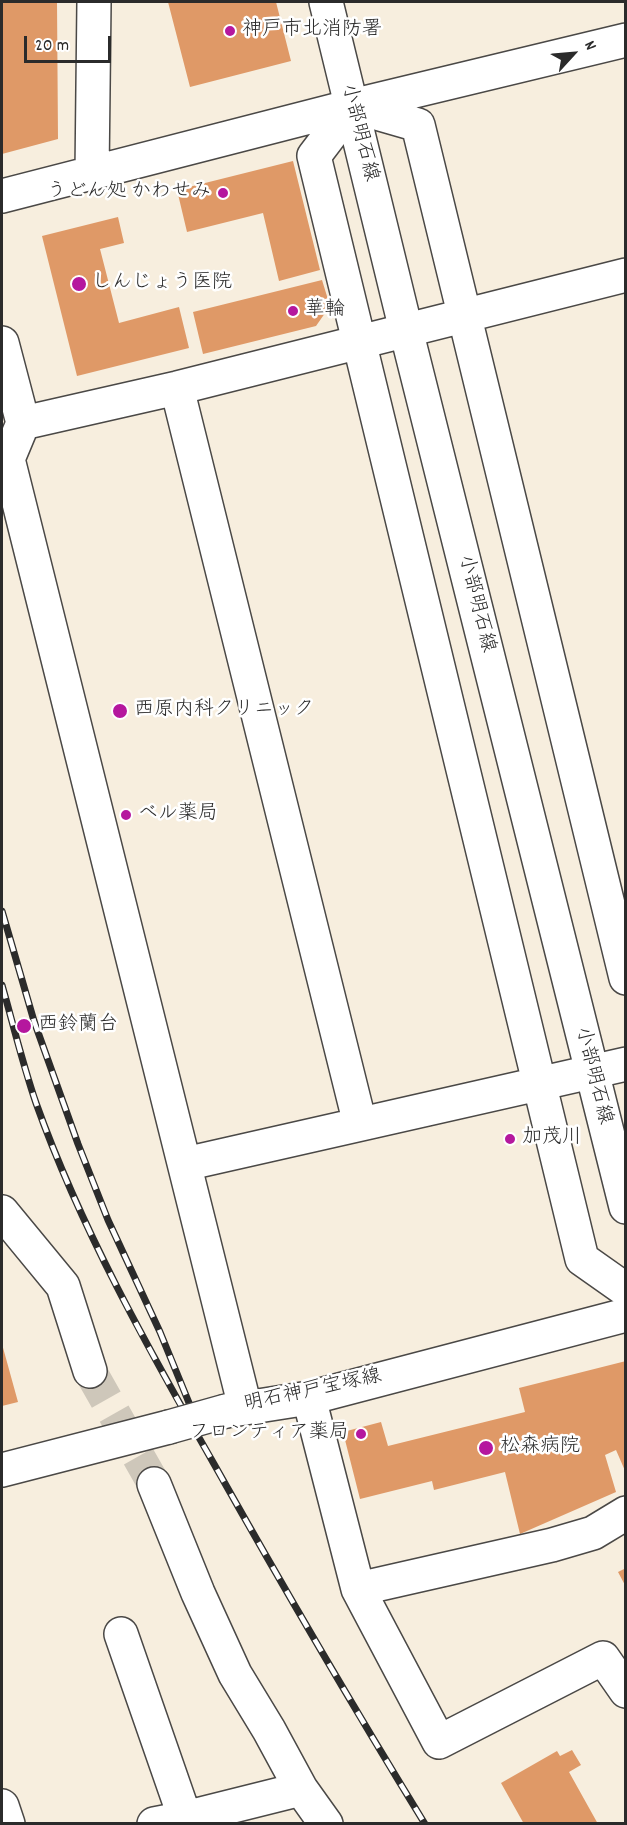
<!DOCTYPE html>
<meta charset="utf-8">
<style>
body{margin:0}
#map{position:relative;width:627px;height:1825px;overflow:hidden;background:#f7eede;font-family:Dekko,sans-serif}
canvas{display:block}
.frame{position:absolute;inset:0;border:3px solid #2b2b2b;pointer-events:none}
.north{position:absolute;left:543px;top:24px;width:60px;height:60px;-webkit-text-stroke:4px #fff;paint-order:stroke;rotate:64deg;font-size:16px;font-weight:700;line-height:24px;text-align:center;color:#2b2b2b}
.north::after{content:'';display:block;margin:auto;width:21px;height:27px;background:#2b2b2b;clip-path:polygon(50% 0,100% 100%,50% 72%,0 100%)}
.scale{position:absolute;left:24px;top:36px;width:87px;height:27px;box-sizing:border-box;border:3px solid #2b2b2b;border-top:0;padding-left:8px;font-size:18px;line-height:21px;white-space:nowrap;color:#2b2b2b;-webkit-text-stroke:4px #fff;paint-order:stroke}
</style>
<div id="map">
<canvas width="627" height="1825"></canvas>
<div class="frame"></div>
<div class="north">N</div>
<div class="scale">20 m</div>
</div>
<script>
const ctx = document.querySelector('canvas').getContext('2d');
ctx.lineJoin = 'round';
function fill(path, color) { ctx.fillStyle = color; ctx.fill(path, 'evenodd'); }
function strokePath(path, color, width, dash) { ctx.strokeStyle = color; ctx.lineWidth = width; ctx.lineCap = dash ? 'butt' : 'round'; ctx.setLineDash(dash || []); ctx.stroke(path); }
function drawText(font, color, halo, rows, align = 'center') {
  ctx.font = font + ' Dekko,"Klee One",sans-serif'; ctx.lineWidth = 5; ctx.setLineDash([]); ctx.textBaseline = 'middle'; ctx.strokeStyle = halo; ctx.fillStyle = color; for (const [text, x, y, turn = 0] of rows) {
    ctx.save(); ctx.translate(x, y); ctx.rotate((+turn || 0) * Math.PI / 180); ctx.textAlign = isNaN(turn) ? turn : align; if (halo) ctx.strokeText(text, 0, 0); ctx.fillText(text, 0, 0); ctx.restore();
  }
}
fill(new Path2D(`
 M2,2H57L58,139L2,154Z
 M168,2H276L291,61L190,87Z
 M293,161L320,270L279,281L263,213L187,232L177,190Z
 M118,217L124,243L100,249L119,323L179,307L189,348L77,376L42,236Z
 M322,280L330,306L316,326L203,354L193,312Z
 M2,1344L18,1402L2,1406Z
 M626,1361V1473L616,1450L605,1455L616,1492L520,1534L505,1472L434,1490L432,1481L360,1499L343,1432L381,1422L388,1446L525,1412L519,1388Z
 M626,1568V1587L618,1572Z
 M572,1750L581,1765L569,1772L598,1824H524L501,1783L557,1751L560,1756Z`), '#df9967');
strokePath(new Path2D(`
 M90,1371L154,1484`), '#cec7ba', 33, [33, 16]);
const minor = new Path2D(`
 M92,174L94,2
 M2,196L352,106L626,40
 M2,343L23,423L8,459L245,1407
 M177,388L360,1124
 M23,423L177,388L626,275
 M626,978L418,125L352,106L314,156L582,1259L626,1290
 M185,1164L626,1064
 M2,1212L63,1286L90,1371
 M309,1398L358,1589L439,1742L603,1658L626,1691
 M154,1484L198,1593L235,1674L269,1730L301,1789
 M358,1589L552,1545L593,1533L626,1513
 M121,1634L185,1818
 M2,1806L8,1824
 M154,1824L185,1818L301,1789L326,1824`);
const major = new Path2D(`
 M326,2L406,330L626,1207
 M226,1411L309,1398L626,1315
 M2,1470L169,1427`);
strokePath(minor, '#4a4846', 36);
strokePath(major, '#4a4846', 36);
strokePath(minor, '#fff', 33);
strokePath(major, '#fff', 33);
const rail = new Path2D(`
 M2,911L34,1021L78,1144L108,1220L160,1332L194,1415
 M2,985C13,1024 23,1065 36,1103C81,1229 148,1348 214,1464C282,1585 352,1705 425,1824`);
strokePath(rail, '#2b2b2b', 7);
strokePath(rail, '#fff', 4.5, [14]);
const majorBridge = new Path2D(`
 M169,1427L226,1411`);
strokePath(majorBridge, '#4a4846', 36, []);
strokePath(majorBridge, '#fff', 33);
for (const [x, y, r, color] of [
 [230,31,6,"#b5179e"],
 [223,193,6,"#b5179e"],
 [79,284,8,"#b5179e"],
 [293,311,6,"#b5179e"],
 [120,711,8,"#b5179e"],
 [126,815,6,"#b5179e"],
 [24,1026,8,"#b5179e"],
 [510,1139,6,"#b5179e"],
 [361,1434,6,"#b5179e"],
 [486,1448,8,"#b5179e"]
]) { const dot = new Path2D(); dot.arc(x, y, r, 0, 2 * Math.PI); ctx.fillStyle = color; ctx.fill(dot); strokePath(dot, '#fff', 2); }
drawText('20px', '#2b2b2b', '#fff', [
 ["神戸市北消防署",242,31],
 ["うどん処 かわせみ",211,193,"right"],
 ["しんじょう医院",92,284],
 ["華輪",305,311],
 ["西原内科クリニック",134,711],
 ["ベル薬局",138,815],
 ["西鈴蘭台",38,1026],
 ["加茂川",522,1139],
 ["フロンティア薬局",349,1434,"right"],
 ["松森病院",500,1448]
], 'left');
drawText('20px', '#2b2b2b', '#fff', [
 ["小部明石線",358,133,76],
 ["小部明石線",475,604,76],
 ["小部明石線",592,1076,76],
 ["明石神戸宝塚線",313,1392,-12]
]);
</script>
